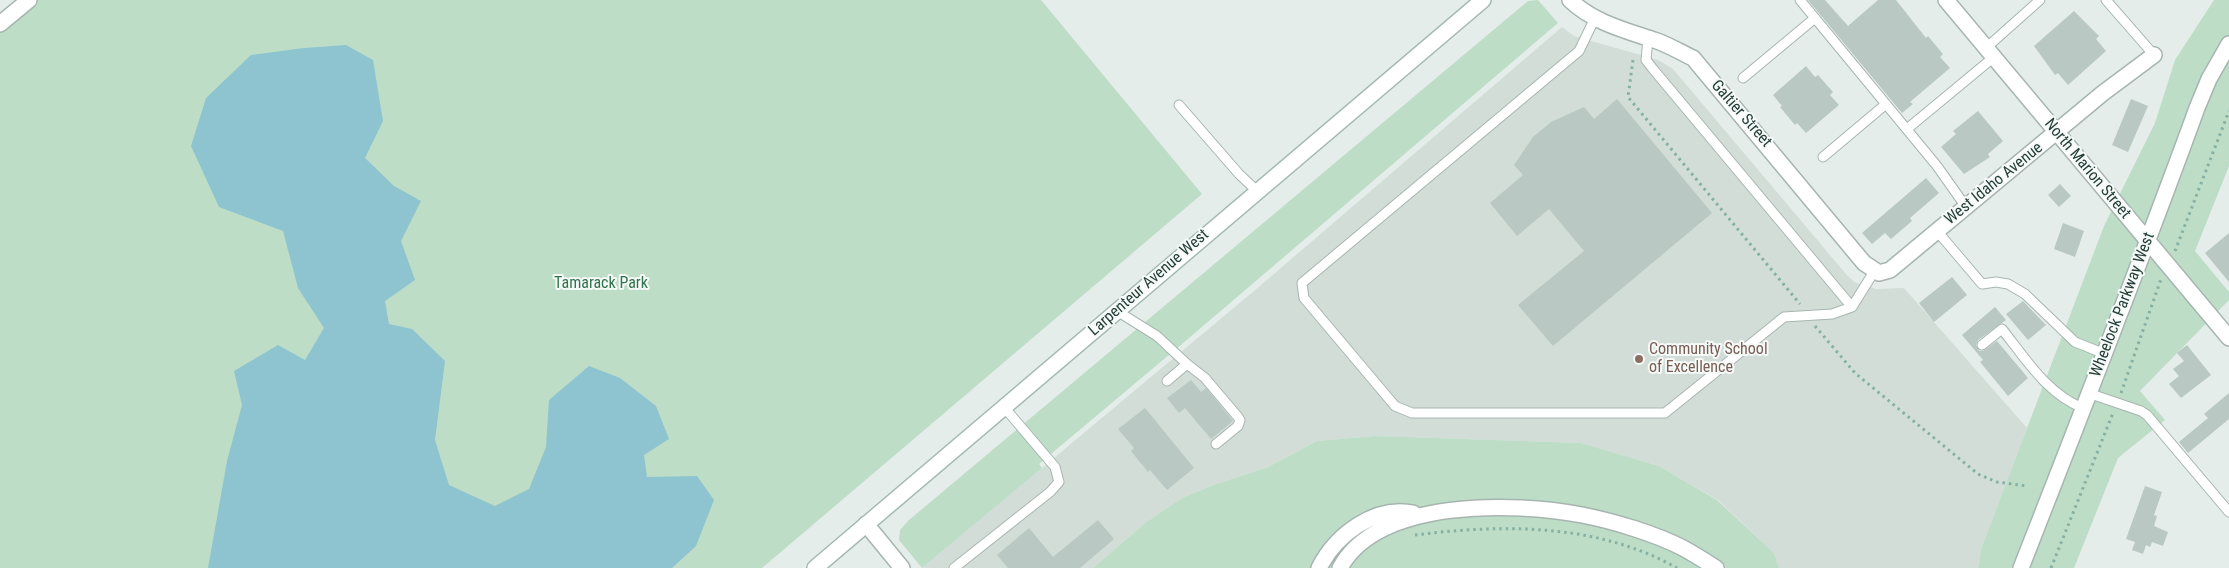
<!DOCTYPE html>
<style>
body{margin:0}
canvas{display:block;background:#e4ede9}
</style>
<canvas width="2229" height="568"></canvas>
<script>
const ctx = document.querySelector('canvas').getContext('2d');
ctx.lineJoin = 'round';
function fill(path, color) { ctx.fillStyle = color; ctx.fill(path, 'evenodd'); }
function strokePath(path, color, width, dash) { ctx.strokeStyle = color; ctx.lineWidth = width; ctx.lineCap = dash ? 'butt' : 'round'; ctx.setLineDash(dash || []); ctx.stroke(path); }
function drawText(font, color, halo, rows, align = 'center') {
  ctx.font = font + ' "Roboto Condensed",sans-serif'; ctx.lineWidth = 4; ctx.setLineDash([]); ctx.textBaseline = 'middle'; ctx.strokeStyle = halo; ctx.fillStyle = color; for (const [text, x, y, turn = 0] of rows) {
    ctx.save(); ctx.translate(x, y); ctx.rotate((+turn || 0) * Math.PI / 180); ctx.textAlign = isNaN(turn) ? turn : align; if (halo) ctx.strokeText(text, 0, 0); ctx.fillText(text, 0, 0); ctx.restore();
  }
}
fill(new Path2D(`
 M1562,27L1574,36L1658,60L1673,69L1846,274L1854,282L1876,289L1904,288L2027,428L1981,549L1978,568H1779L1774,553L1718,500L1659,466L1581,443L1375,436L1317,441L1266,468L1216,484L1182,498L1145,523L1093,568H922L1254,291Z`), '#d2ddd8');
fill(new Path2D(`
 M29,0H1041L1202,194L762,568H0V24Z
 M1538,0L1558,23L1182,344L1039,464L1042,468L922,568L899,540L900,530L909,520L1528,1Z
 M2214,0H2229V166L2195,251L2229,292V300L2140,391L2165,420L2118,458L2074,568H1978L1981,549L2104,226L2155,123L2175,60Z
 M1375,436L1581,443L1659,466L1717,500L1774,553L1779,568H1093L1145,523L1182,498L1216,484L1266,468L1317,441Z`), '#bdddc7');
fill(new Path2D(`
 M346,45L373,60L383,121L365,158L394,186L421,201L401,241L415,280L385,301L389,324L412,329L445,361L435,440L449,485L495,506L529,489L546,447L549,400L589,366L620,378L656,406L669,439L644,455L647,477L697,476L714,500L696,546L672,568H208L227,461L242,405L234,371L278,345L305,360L324,328L298,288L283,231L219,207L191,146L206,98L251,55L304,48Z`), '#8ec4d0');
fill(new Path2D(`
 M1808,0H1825L1848,26L1878,0H1896L1926,38L1928,36L1943,54L1940,57L1950,68L1910,102L1913,104L1902,113Z
 M2074,11L2099,36L2096,39L2106,51L2068,85L2058,73L2055,75L2034,46Z
 M1806,66L1815,77L1818,75L1833,92L1830,95L1839,105L1806,133L1797,123L1795,125L1780,107L1782,106L1773,95Z
 M1617,99L1712,213L1553,346L1518,305L1584,251L1549,209L1517,236L1490,203L1523,175L1514,165L1533,137L1551,122L1584,107L1594,119Z
 M2131,99L2148,106L2128,152L2112,145Z
 M1978,111L2003,141L1988,154L1990,157L1964,174L1941,147L1956,134L1953,131Z
 M1926,178L1939,193L1910,218L1912,221L1891,239L1885,233L1872,244L1862,233Z
 M2060,184L2071,196L2059,207L2048,195Z
 M2063,223L2084,231L2075,257L2054,249Z
 M2229,233V282L2205,253Z
 M1952,277L1967,295L1934,322L1919,303Z
 M2023,301L2046,325L2028,340L2006,314Z
 M1995,307L2006,320L1978,340L1976,345L1979,351H1983L1997,341L2028,378L2008,396L1980,362L1983,360L1962,335Z
 M2187,345L2211,375L2181,398L2169,384L2179,376L2173,369L2184,361L2177,353Z
 M1191,380L1201,392L1206,388L1233,421L1211,439L1185,408L1179,413L1167,398Z
 M2229,393V419L2188,453L2179,442L2208,418L2204,414Z
 M1145,408L1194,468L1167,490L1150,470L1148,472L1131,451L1134,448L1118,429Z
 M2145,486L2162,492L2154,515L2157,516L2154,526L2168,532L2163,546L2152,542L2150,547L2146,545L2143,554L2132,550L2135,542L2126,539Z
 M1098,520L1114,539L1080,568H1008L997,555L1029,528L1053,557Z`), '#b9c8c2');
const service = new Path2D(`
 M1800,0L1937,166L1966,207
 M2106,0L2154,55
 M1595,18L1579,51L1302,283L1304,298L1395,406L1412,413H1665L1784,317L1832,314L1852,307L1875,270
 M1648,38L1646,60L1653,69L1852,307
 M1986,48L2040,0
 M1743,78L1815,18
 M1179,105L1239,174L1257,191
 M1907,129L1994,57
 M1823,157L1886,104
 M1937,231L1982,284L1996,282L2008,284L2025,294L2075,342L2105,354
 M1117,311L1157,336L1187,364
 M1982,345L2002,329C2025,358 2047,394 2083,408
 M1167,381L1187,364L1205,378L1238,417L1240,420L1238,426L1216,444
 M2088,393L2141,411L2147,415L2229,512
 M954,568L1050,492L1059,482L1055,467L1004,407`);
const minor = new Path2D(`
 M1570,0C1593,22 1624,30 1654,40C1667,44 1680,52 1693,58L1864,263L1879,273L1890,270L2103,93L2154,55
 M1946,0L2229,338
 M0,24L29,0
 M866,524L902,568`);
const tertiary = new Path2D(`
 M1319,568C1335,536 1374,505 1413,513
 M1340,568C1378,498 1515,502 1582,515C1613,521 1656,534 1683,548C1694,554 1705,561 1716,568
 M2021,568C2081,415 2141,262 2197,108L2209,79L2229,44`);
const secondary = new Path2D(`
 M815,568L1483,0`);
strokePath(service, '#a7b5b0', 11);
strokePath(minor, '#a7b5b0', 18);
strokePath(tertiary, '#a7b5b0', 18);
strokePath(secondary, '#a2b9b1', 18);
strokePath(new Path2D(`
 M1633,60L1628,97L1800,304
 M2175,251L2229,111
 M1815,326L1855,373L1978,474L1997,482L2027,486
 M2121,393L2161,279
 M1415,535C1503,524 1597,523 1677,568
 M2051,568L2113,413`), '#85b0a4', 3, [2.5, 4]);
strokePath(service, '#fff', 9);
strokePath(minor, '#fff', 15);
strokePath(tertiary, '#fff', 15);
strokePath(secondary, '#fff', 15);
for (const [x, y, r, color] of [
 [1639,359,5,"#8d6e63"]
]) { const dot = new Path2D(); dot.arc(x, y, r, 0, 2 * Math.PI); ctx.fillStyle = color; ctx.fill(dot); strokePath(dot, '#f5f9f7', 2); }
drawText('16px', '#243e38', '#f5f9f7', [
 ["Galtier Street",1741,114,49],
 ["North Marion Street",2087,169,50],
 ["West Idaho Avenue",1994,184,-39],
 ["Larpenteur Avenue West",1149,283,-41],
 ["Wheelock Parkway West",2123,305,-69]
]);
drawText('16px', '#2f744c', '#f5f9f7', [
 ["Tamarack Park",601,284]
]);
drawText('16px', '#785e54', '#f5f9f7', [
 ["Community School",1649,350],
 ["of Excellence",1649,368]
], 'left');
</script>
